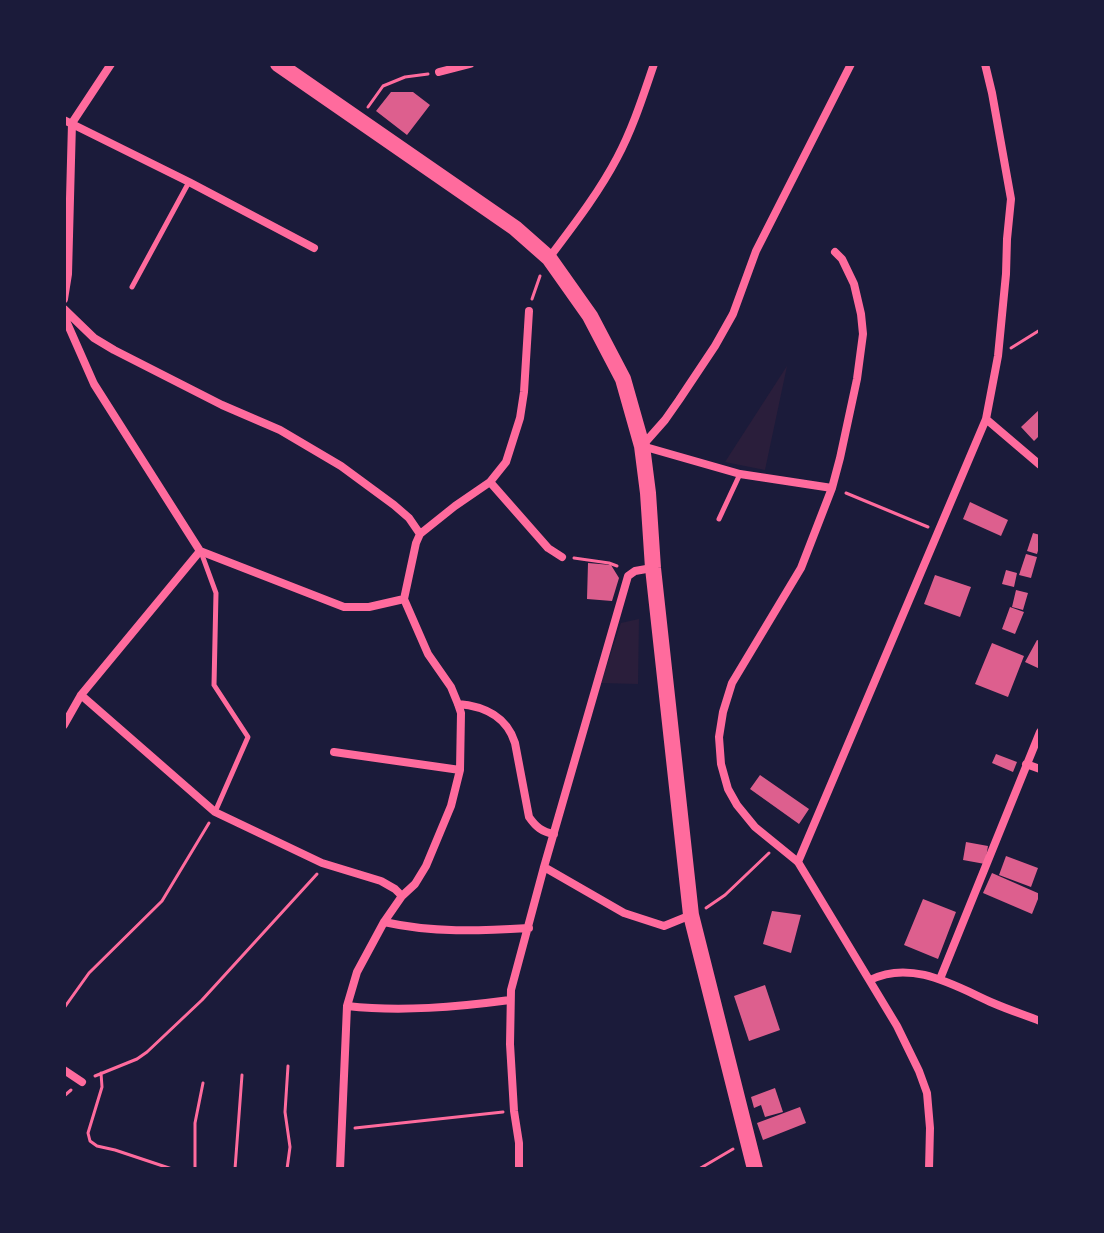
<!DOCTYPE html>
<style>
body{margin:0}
#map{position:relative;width:1104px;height:1233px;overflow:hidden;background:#1b1b3a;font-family:"Fira Sans",sans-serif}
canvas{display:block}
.frame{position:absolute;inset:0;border:66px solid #1b1b3a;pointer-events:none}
</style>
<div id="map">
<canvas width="1104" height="1233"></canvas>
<div class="frame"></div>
</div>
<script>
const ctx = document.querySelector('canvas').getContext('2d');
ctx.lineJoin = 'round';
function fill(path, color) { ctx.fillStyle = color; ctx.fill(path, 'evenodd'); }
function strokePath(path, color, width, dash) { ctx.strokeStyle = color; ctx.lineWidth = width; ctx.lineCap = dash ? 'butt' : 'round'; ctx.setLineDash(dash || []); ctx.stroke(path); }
fill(new Path2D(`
 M787,366L765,470L725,462Z
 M639,619L638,684L601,683L621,623Z`), '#2a1e3b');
fill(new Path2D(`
 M391,92H413L430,105L407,135L376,111Z
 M1040,409V435L1034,441L1021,427Z
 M970,502L1008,520L1001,536L963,519Z
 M1033,533L1040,535V544L1037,554L1027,551Z
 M1026,554L1037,557L1031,578L1019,575Z
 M588,563L611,565L619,578L612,601L587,599Z
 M1006,570L1017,573L1014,587L1002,584Z
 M935,575L971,587L960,617L924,604Z
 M1016,590L1028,593L1023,610L1012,607Z
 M1010,607L1024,612L1015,634L1002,629Z
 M1037,640L1040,641V669L1025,662Z
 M992,643L1024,656L1008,697L975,684Z
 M996,754L1017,762L1013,772L992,763Z
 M760,775L809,809L799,824L750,789Z
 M966,842L988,846L985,864L963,860Z
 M1006,856L1038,868L1031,887L999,875Z
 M992,873L1040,894L1032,914L983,893Z
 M923,899L956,912L938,959L904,945Z
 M772,911L801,915L791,953L763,944Z
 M765,985L780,1030L749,1041L734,996Z
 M775,1088L783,1112L765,1117L761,1105L754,1108L751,1097Z
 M800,1107L806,1123L763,1140L757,1123Z`), '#dd5f8e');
strokePath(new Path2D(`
 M368,107L383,86L405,77L428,74
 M532,299L540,276
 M1011,348L1040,330
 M846,493L928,527
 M574,558L609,563L617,566
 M706,908L725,895L769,853
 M64,1008L89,973L162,901L209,823
 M101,1073L102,1087L88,1133L90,1141L97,1146L115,1150L172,1169
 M95,1076L137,1059L147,1052L202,1000L317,874
 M64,1096L71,1090
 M355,1128L503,1112
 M195,1169V1123L203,1083
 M235,1169L242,1075
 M287,1169L290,1147L285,1112L288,1066
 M699,1169L733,1149`), '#ff6b9d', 3);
strokePath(new Path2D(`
 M132,287L189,182
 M719,519L740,474
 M201,552L216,593L214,685L248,737L215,812`), '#ff6b9d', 5);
strokePath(new Path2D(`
 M439,72L470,64
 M64,120L189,182L314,248
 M835,252L842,259L854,284L861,314L863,334L857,379L840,458L832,488L801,568L732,683L723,712L719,737L721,764L728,789L737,805L755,827L798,862L897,1026L919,1071L927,1093L930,1128L929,1169
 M549,258C573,226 598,194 617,158C633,128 643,96 654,64
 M64,299L68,274L72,123L111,64
 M64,309L94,338L114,350L222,405L280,430L341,466L394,505L409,518L420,534
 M64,316L94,384L200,551L344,607H369L404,599
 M986,419L1040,465
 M490,482L548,548L562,557
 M832,488L740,474L642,446L665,420L679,400L715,346L733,314L756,251L851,64
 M81,695L215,812L322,863L381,881L395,889L402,896
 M458,704C484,706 507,717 515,743L529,817C536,827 542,832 554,834
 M64,725L81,695L200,551
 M334,752L460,770
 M1026,764L1040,769
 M798,862L986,419L998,356L1006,274L1007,239L1011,199L992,93L985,64
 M544,867L624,913L664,926L691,915
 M384,922C433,933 479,931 529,928
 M940,979L1040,732
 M870,980C912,959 955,986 993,1003C1009,1010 1025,1015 1040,1021
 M347,1006C401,1012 457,1007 510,1000
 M64,1070L82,1082
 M340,1169L347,1006L357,972L384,922L402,896L415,884L426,866L451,806L460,770L461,713L458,704L451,687L428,654L404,599L416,543L420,534L455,506L490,482L506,462L520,418L524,392L529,311
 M519,1169V1143L514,1111L510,1044L511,990L544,867L628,576L635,571L652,568`), '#ff6b9d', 8);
strokePath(new Path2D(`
 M278,64L515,228L549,258L590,316L623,379L642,446L648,493L653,568L691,915L755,1169`), '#ff6b9d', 16);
</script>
